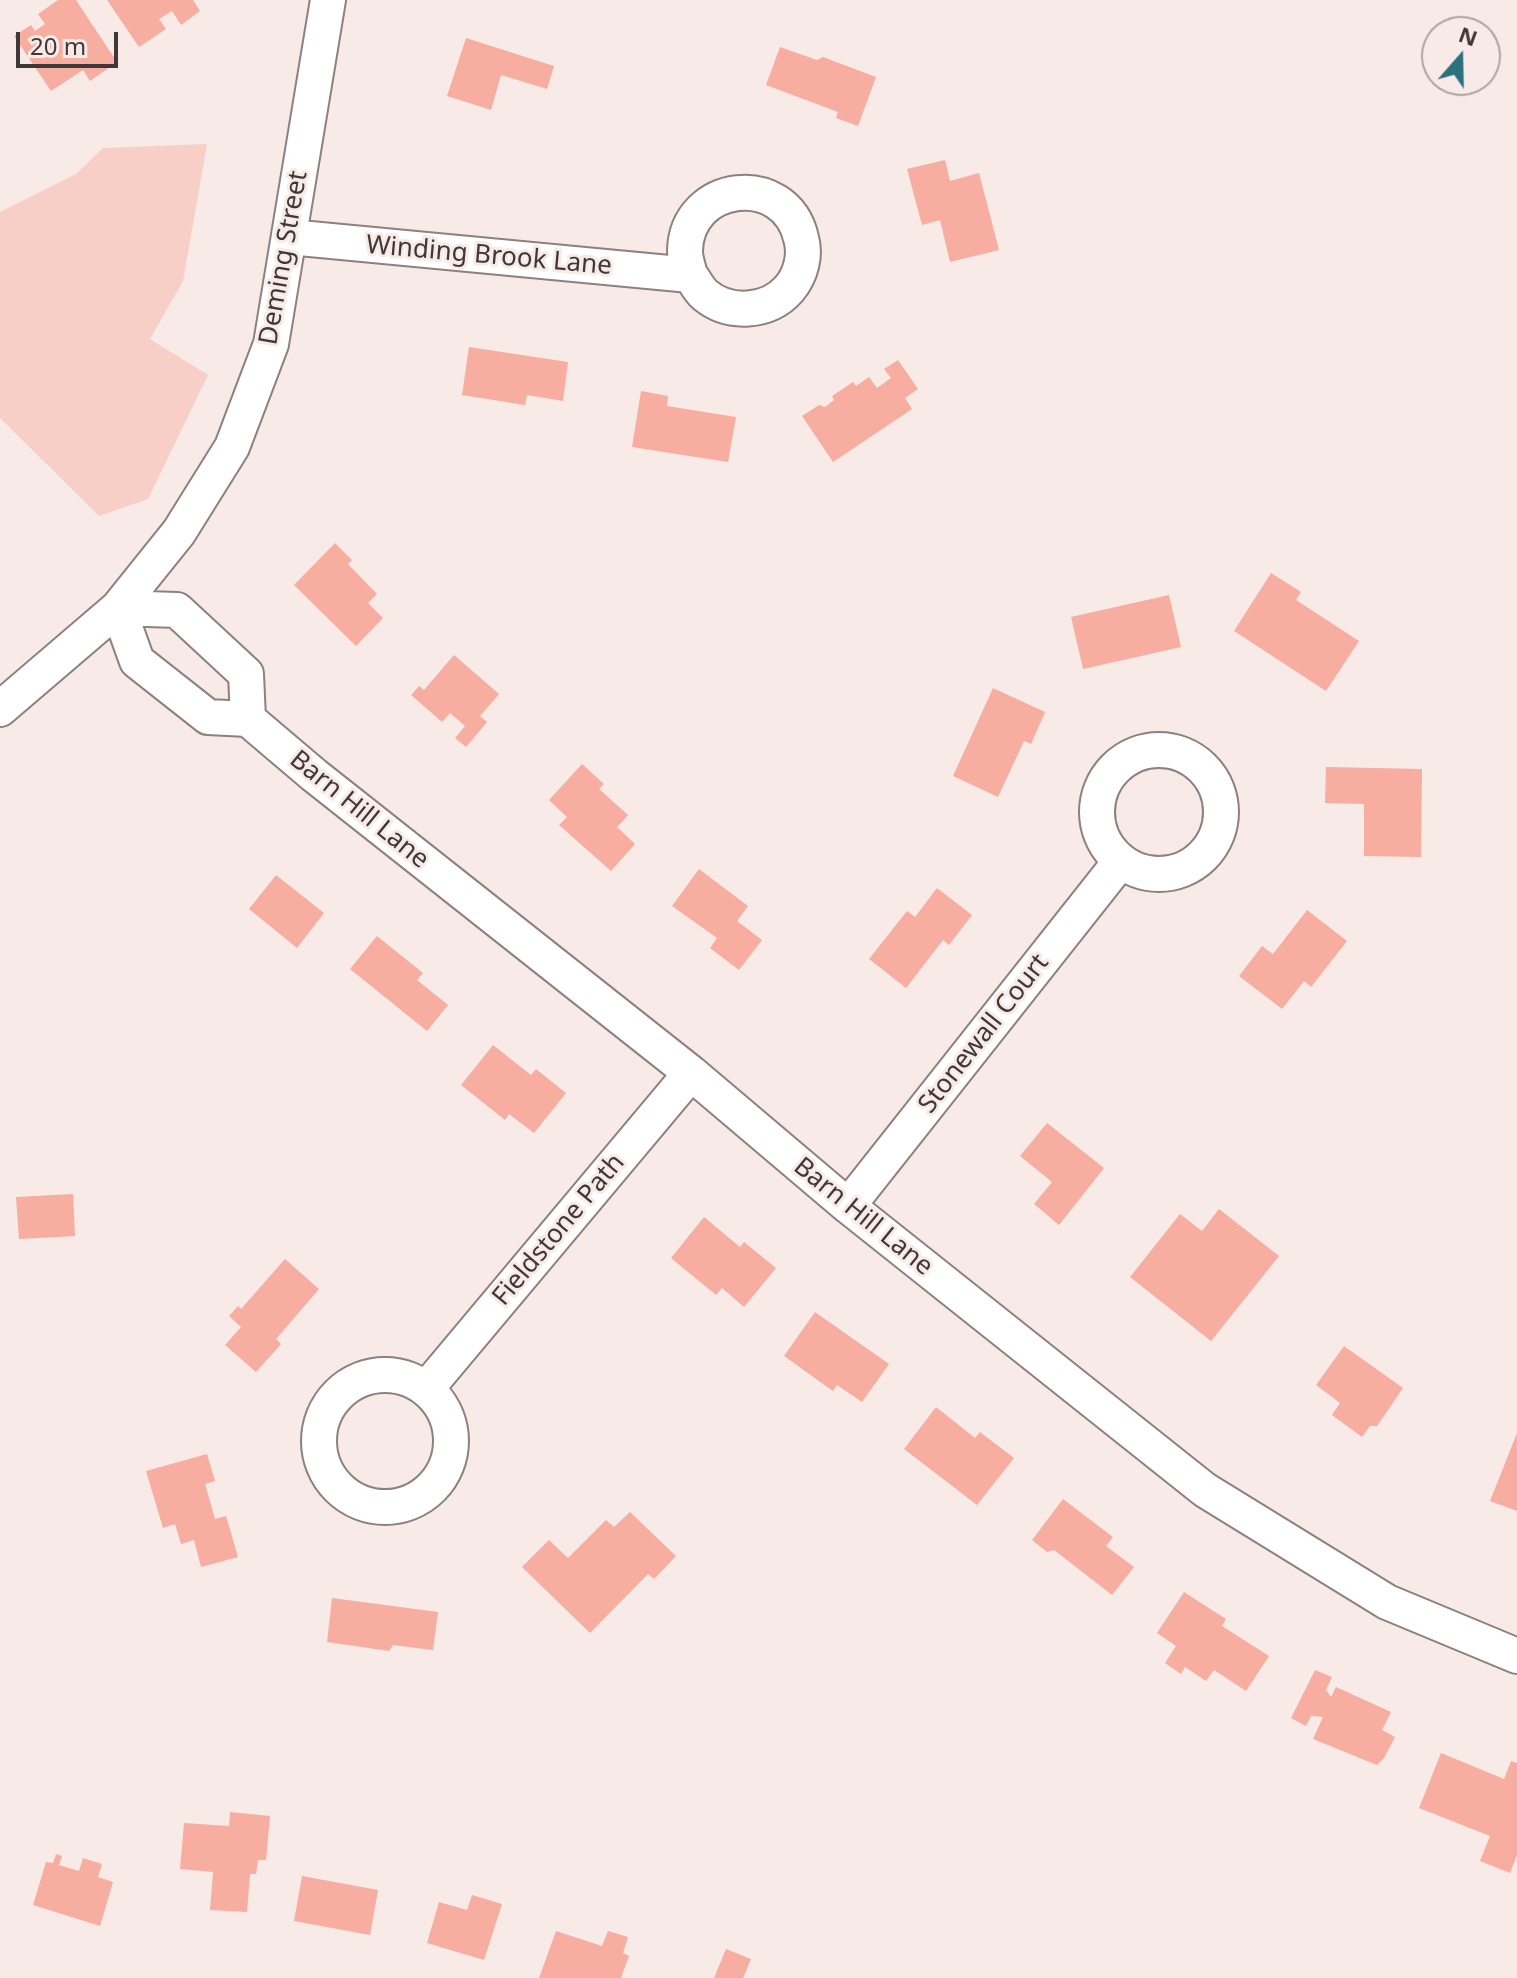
<!DOCTYPE html>
<style>
body{margin:0}
#map{position:relative;width:1517px;height:1978px;overflow:hidden;background:#f8eae7;font-family:"Noto Sans",sans-serif}
canvas{display:block}
.north{position:absolute;left:1421px;top:16px;width:80px;height:80px;box-sizing:border-box;background:#f8eae7;border:2px solid #aea3a1;border-radius:50%;rotate:20deg;font-size:22px;font-weight:700;line-height:32px;text-align:center;color:#3e3938}
.north::after{content:'';display:block;margin:auto;width:28px;height:36px;background:#2b727e;clip-path:polygon(50% 0,100% 100%,50% 72%,0 100%)}
.scale{position:absolute;left:16px;top:32px;width:102px;height:36px;box-sizing:border-box;border:4px solid #3e3938;border-top:0;padding-left:10px;font-size:24px;line-height:28px;white-space:nowrap;color:#3e3938;-webkit-text-stroke:6px #f8eae7;paint-order:stroke}
</style>
<div id="map">
<canvas width="1517" height="1978"></canvas>
<div class="north">N</div>
<div class="scale">20 m</div>
</div>
<script>
const ctx = document.querySelector('canvas').getContext('2d');
ctx.lineJoin = 'round';
function fill(path, color) { ctx.fillStyle = color; ctx.fill(path, 'evenodd'); }
function strokePath(path, color, width, dash) { ctx.strokeStyle = color; ctx.lineWidth = width; ctx.lineCap = dash ? 'butt' : 'round'; ctx.setLineDash(dash || []); ctx.stroke(path); }
function drawText(font, color, halo, rows, align = 'center') {
  ctx.font = font + ' "Noto Sans",sans-serif'; ctx.lineWidth = 6; ctx.setLineDash([]); ctx.textBaseline = 'middle'; ctx.strokeStyle = halo; ctx.fillStyle = color; for (const [text, x, y, turn = 0] of rows) {
    ctx.save(); ctx.translate(x, y); ctx.rotate((+turn || 0) * Math.PI / 180); ctx.textAlign = isNaN(turn) ? turn : align; if (halo) ctx.strokeText(text, 0, 0); ctx.fillText(text, 0, 0); ctx.restore();
  }
}
fill(new Path2D(`
 M207,144L183,281L150,339L208,375L148,499L99,516L0,418V212L76,174L103,148Z`), '#f8cfc7');
fill(new Path2D(`
 M58,0H76L117,62L90,81L83,70L51,91L14,36L31,25L35,31L45,24L38,14Z
 M107,0H193L200,11L181,25L172,11L159,19L166,29L139,47Z
 M466,38L554,66L547,89L501,75L491,110L447,96Z
 M780,47L817,60L823,57L876,77L858,126L836,118L838,112L766,85Z
 M945,160L950,181L979,173L999,250L950,262L940,220L922,225L907,169Z
 M469,347L568,362L563,401L527,395L525,405L462,395Z
 M898,360L918,389L905,398L912,409L833,462L802,416L819,405L825,407L834,400L832,396L853,382L856,386L869,377L877,388L891,378L884,369Z
 M641,391L668,396L667,406L736,417L728,462L632,447Z
 M335,543L352,560L348,564L377,594L368,603L383,618L356,646L294,585Z
 M1271,573L1301,592L1296,600L1359,641L1326,691L1234,631Z
 M1169,595L1181,647L1083,669L1071,617Z
 M454,655L499,694L480,716L487,722L466,747L455,738L465,726L450,713L442,722L411,695L419,686L424,690Z
 M993,688L1045,712L1031,744L1024,741L998,797L953,776Z
 M582,764L604,784L599,789L628,815L617,827L635,844L611,871L559,825L567,817L549,800Z
 M1326,767L1422,769L1421,857L1364,856V804L1325,803Z
 M699,869L748,906L737,921L762,940L739,970L710,948L717,938L672,906Z
 M276,875L324,913L297,948L249,909Z
 M937,888L972,915L949,945L943,940L906,988L869,959L907,911L915,917Z
 M1307,910L1347,941L1311,987L1304,981L1282,1009L1239,976L1262,946L1273,954Z
 M377,936L423,973L417,980L448,1005L427,1031L350,969Z
 M493,1045L531,1075L536,1069L566,1093L534,1133L509,1114L505,1120L461,1085Z
 M1047,1123L1104,1168L1059,1225L1034,1204L1052,1182L1020,1156Z
 M73,1194L75,1236L19,1239L16,1197Z
 M1219,1209L1279,1256L1211,1341L1130,1277L1180,1214L1202,1231Z
 M704,1217L740,1247L744,1242L776,1268L744,1307L722,1288L716,1295L671,1258Z
 M285,1259L319,1289L276,1339L281,1344L256,1372L225,1345L241,1327L229,1316L238,1306L241,1309Z
 M815,1312L889,1364L862,1402L837,1385L833,1391L784,1356Z
 M1344,1346L1403,1388L1377,1426H1370L1362,1437L1332,1415L1340,1403L1316,1385Z
 M936,1407L975,1438L980,1432L1014,1458L977,1505L904,1449Z
 M1517,1433V1511L1490,1501Z
 M207,1454L215,1481L205,1484L215,1519L226,1516L238,1557L201,1567L194,1540L181,1544L175,1524L163,1528L146,1471Z
 M1063,1499L1113,1537L1106,1546L1134,1567L1112,1595L1054,1550L1047,1552L1032,1540Z
 M630,1512L676,1556L654,1579L648,1574L590,1633L522,1567L549,1540L568,1558L606,1520L614,1527Z
 M1184,1592L1226,1619L1222,1626L1269,1656L1246,1691L1214,1670L1206,1681L1185,1667L1181,1674L1165,1663L1176,1646L1157,1633Z
 M332,1598L438,1612L433,1650L393,1645L389,1651L327,1642Z
 M1315,1670L1332,1677L1326,1690L1331,1697L1336,1687L1391,1712L1382,1730L1395,1737L1384,1758L1377,1765L1313,1739L1323,1717L1311,1716L1306,1726L1291,1718Z
 M1441,1753L1504,1779L1511,1761L1517,1763V1855L1510,1873L1480,1861L1490,1836L1419,1808Z
 M230,1812L270,1816L266,1860H258L256,1874H250L247,1912L210,1910L213,1872L180,1869L184,1823L229,1826Z
 M56,1854L62,1856L59,1865L79,1871L83,1858L102,1864L98,1877L113,1882L100,1926L33,1905L46,1862L53,1863Z
 M302,1876L378,1890L370,1935L294,1921Z
 M472,1895L502,1904L484,1960L427,1943L439,1902L467,1910Z
 M556,1931L602,1946L608,1931L628,1937L623,1953L629,1956L621,1978H539Z
 M726,1949L751,1959L743,1978H714Z`), '#f7ada0');
const minor = new Path2D(`
 M289,237L690,275C695,281 699,290 705,295C729,315 768,313 789,289C801,275 806,255 801,238C785,170 686,182 685,251C685,259 688,267 690,275
 M0,709L118,608L179,532L232,447L271,344L328,0
 M248,719L246,674L177,610L118,608L137,661L208,717L248,719L314,775L691,1073L848,1206L1205,1490L1387,1602L1517,1656
 M1097 812a62 62 0 1 1 124 0a62 62 0 1 1-124 0Z
 M848,1206L1120,862
 M319 1441a66 66 0 1 1 132 0a66 66 0 1 1-132 0Z
 M427,1388L691,1073`);
strokePath(minor, '#8d807e', 38);
strokePath(minor, '#fff', 34);
drawText('26px', '#3e3938', '#f8eae7', [
 ["Winding Brook Lane",489,256,5],
 ["Deming Street",284,258,-80],
 ["Barn Hill Lane",359,810,39],
 ["Stonewall Court",984,1034,-52],
 ["Barn Hill Lane",863,1217,39],
 ["Fieldstone Path",559,1230,-50]
]);
</script>
